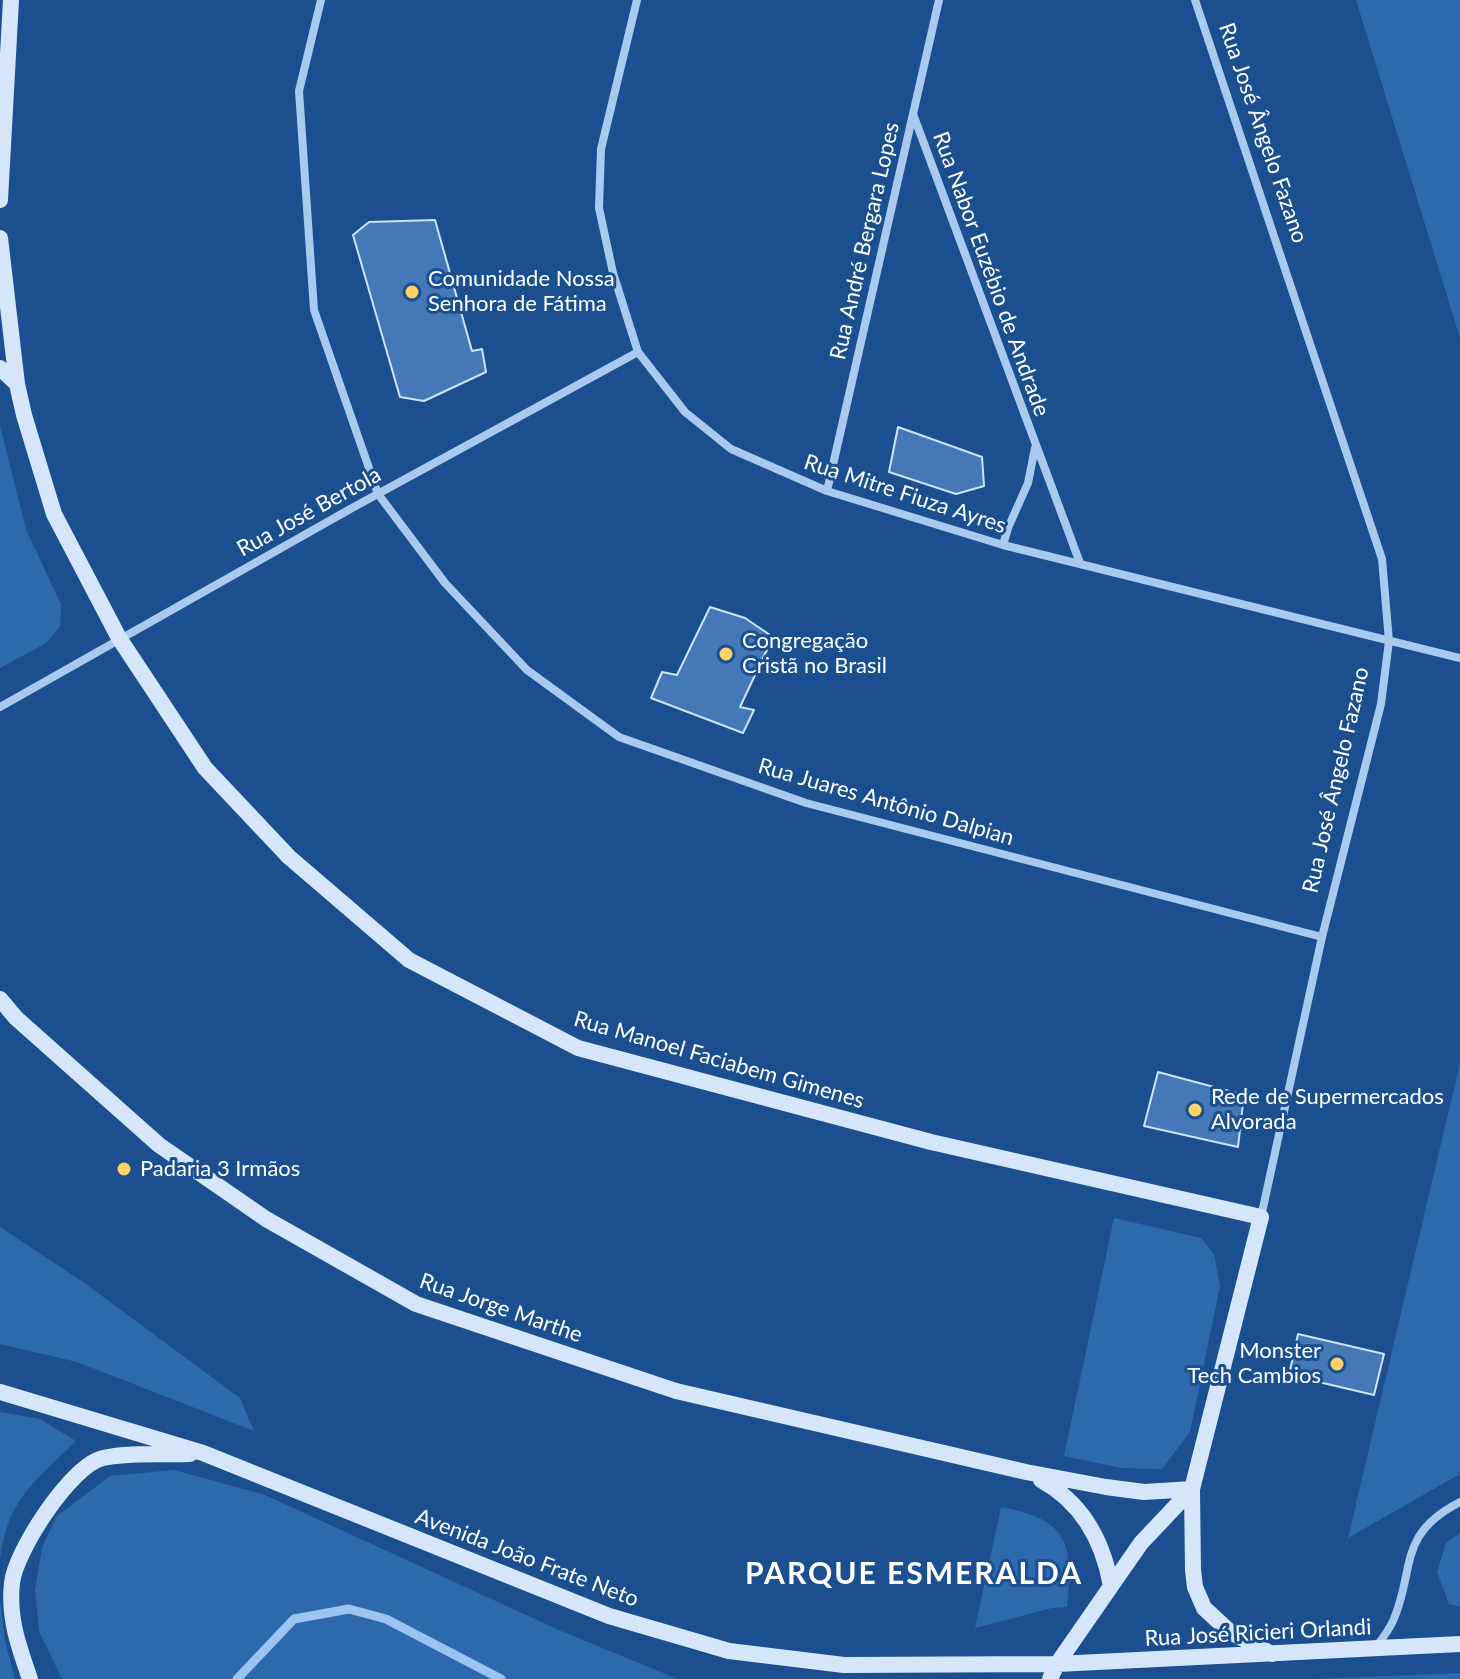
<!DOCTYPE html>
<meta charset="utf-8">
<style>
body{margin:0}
canvas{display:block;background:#1b4f8f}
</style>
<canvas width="1460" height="1679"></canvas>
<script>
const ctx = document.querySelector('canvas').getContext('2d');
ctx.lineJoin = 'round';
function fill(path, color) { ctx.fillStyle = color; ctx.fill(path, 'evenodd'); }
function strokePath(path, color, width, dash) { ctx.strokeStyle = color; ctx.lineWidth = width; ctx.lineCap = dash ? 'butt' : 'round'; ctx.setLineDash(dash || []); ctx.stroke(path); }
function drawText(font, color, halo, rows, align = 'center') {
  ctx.font = font + ' Lato,sans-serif'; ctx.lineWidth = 6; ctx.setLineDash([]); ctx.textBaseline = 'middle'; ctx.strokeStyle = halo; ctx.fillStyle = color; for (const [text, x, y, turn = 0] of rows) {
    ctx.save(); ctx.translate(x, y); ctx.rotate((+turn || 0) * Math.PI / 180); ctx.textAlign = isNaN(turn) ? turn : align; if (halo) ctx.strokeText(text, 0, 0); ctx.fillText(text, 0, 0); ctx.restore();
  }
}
fill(new Path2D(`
 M1356,0H1460V338Z
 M0,425L27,532L61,604L60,626L46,643L0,668Z
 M1460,1063V1474L1348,1538Z
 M1114,1218L1201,1238L1214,1254L1220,1286L1190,1432L1162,1469L1121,1468L1064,1456Z
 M0,1227L83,1282L240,1398L254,1431L77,1362L0,1344Z
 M0,1412L40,1419L76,1441C36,1481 7,1499 0,1559Z
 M174,1470L265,1495L561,1631L678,1679H62L39,1631L35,1590L42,1548L57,1516L110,1476Z
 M1001,1507C1068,1519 1074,1544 1067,1607L1052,1608L975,1628Z
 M1460,1533V1607L1449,1604L1437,1572L1446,1543Z
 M0,1599L5,1641L15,1679H0Z
 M1460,1673V1679H1308H1311Z`), '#2e69ad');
strokePath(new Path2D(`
 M237,1679L294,1619L349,1609L386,1619L501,1679`), '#9cc4f0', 9);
const building = new Path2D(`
 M435,220L472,351L482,349L486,372L424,401L400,397L353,235L369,222Z
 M898,427L982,457L984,486L956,494L889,472Z
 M710,607L745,618L773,637L740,707L754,710L743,733L651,698L662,672L677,675Z
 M1158,1072L1244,1095L1238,1147L1144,1126Z
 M1298,1334L1384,1354L1374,1395L1289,1375Z`);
fill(building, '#4478b7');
strokePath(building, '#cfe3fa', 2);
strokePath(new Path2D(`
 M321,0L299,91L314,310L378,494L445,583L527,670L619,737L806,803L1322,937
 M637,0L601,149L599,208L613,273L638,352L685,412L731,449L827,491L1003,545L1460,658
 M1195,0L1382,559L1389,641L1381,704L1322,937L1261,1217
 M913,114L1080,563
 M827,491L939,0
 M1003,545L1008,528L1028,483L1035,448
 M0,707L352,508L638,352
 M1376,1647C1382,1639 1389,1630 1393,1621C1416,1569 1396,1535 1460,1502`), '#a9c9ee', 8);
strokePath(new Path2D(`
 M0,200L11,0
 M0,238L17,384L24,415L54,514L119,638L205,768L289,857L409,960L578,1048L931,1142L1261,1217L1192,1489L1193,1570L1195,1587L1204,1608L1230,1632L1272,1654
 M0,368L17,384
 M0,999L16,1018L159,1145L266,1219L416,1304L676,1391L1026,1472L1106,1487L1144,1492L1192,1489
 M0,1392L203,1453L609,1616L729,1651L844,1665L1057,1664L1460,1644
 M1041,1480C1083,1503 1103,1541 1111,1586
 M30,1679C19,1647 8,1618 12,1583C15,1552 71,1465 103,1458C129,1452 163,1455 190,1454
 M1050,1679L1057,1664L1141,1543L1192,1489`), '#d6e6fa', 16);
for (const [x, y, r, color] of [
 [412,292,8,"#ffd166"],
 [726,654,8,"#ffd166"],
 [1195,1110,8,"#ffd166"],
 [124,1169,8,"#ffd166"],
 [1337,1364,8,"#ffd166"]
]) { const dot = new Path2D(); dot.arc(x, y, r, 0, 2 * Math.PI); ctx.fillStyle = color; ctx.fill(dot); strokePath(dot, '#1b4f8f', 3); }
drawText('22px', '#fff', '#1b4f8f', [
 ["Rua José Ângelo Fazano",1263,133,71],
 ["Rua André Bergara Lopes",865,241,-77],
 ["Rua Nabor Euzébio de Andrade",991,274,70],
 ["Rua Mitre Fiuza Ayres",905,494,18],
 ["Rua José Bertola",309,512,-29],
 ["Rua José Ângelo Fazano",1336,780,-77],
 ["Rua Juares Antônio Dalpian",886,802,16],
 ["Rua Manoel Faciabem Gimenes",719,1060,16],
 ["Rua Jorge Marthe",501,1308,19],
 ["Avenida João Frate Neto",527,1558,21],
 ["Rua José Ricieri Orlandi",1258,1633,-3]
]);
drawText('22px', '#fff', '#1b4f8f', [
 ["Comunidade Nossa",428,279],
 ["Senhora de Fátima",428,304],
 ["Congregação",742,641],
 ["Cristã no Brasil",742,666],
 ["Rede de Supermercados",1211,1097],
 ["Alvorada",1211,1122],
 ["Padaria 3 Irmãos",140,1169],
 ["Monster",1321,1351,"right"],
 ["Tech Cambios",1321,1376,"right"]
], 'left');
ctx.letterSpacing = '2px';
drawText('bold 30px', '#fff', '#1b4f8f', [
 ["PARQUE ESMERALDA",914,1574]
]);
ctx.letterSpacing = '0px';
</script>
